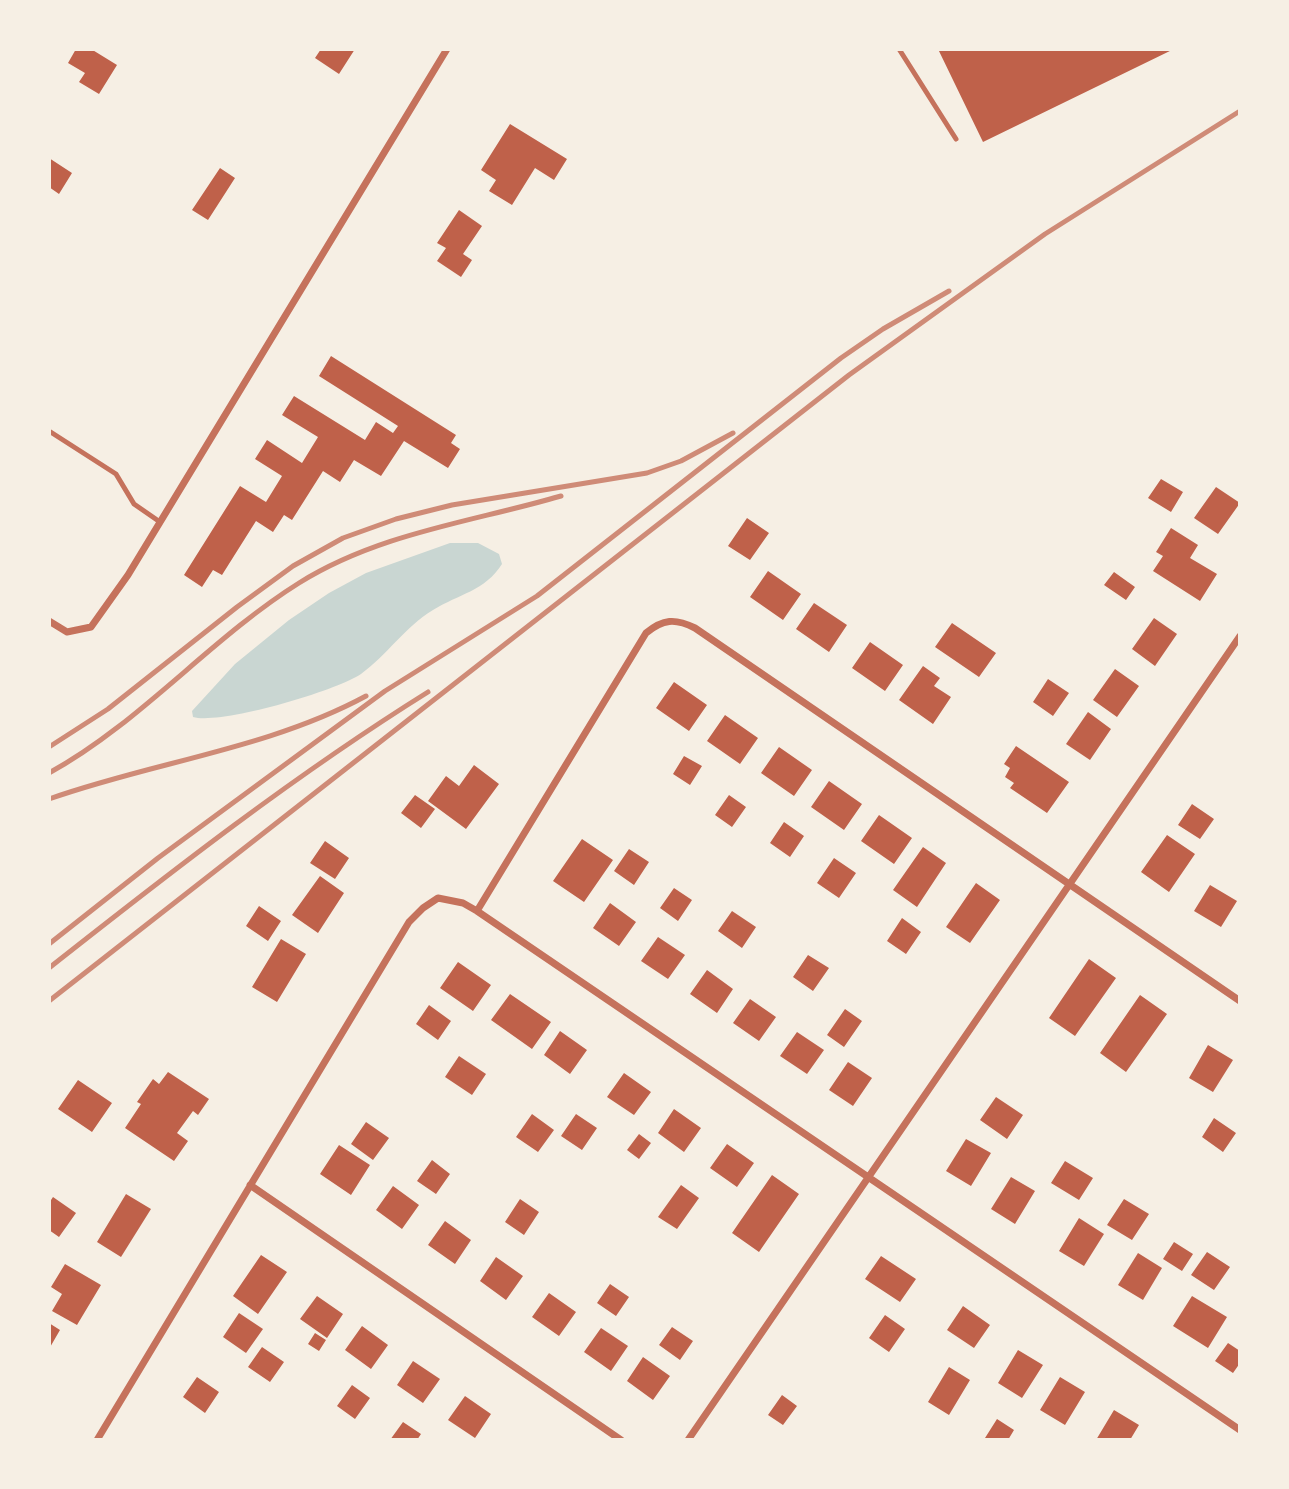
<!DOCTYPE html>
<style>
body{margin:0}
#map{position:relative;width:1289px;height:1489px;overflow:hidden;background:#f6efe4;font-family:"Noto Sans",sans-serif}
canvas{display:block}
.frame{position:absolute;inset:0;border:51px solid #f6efe4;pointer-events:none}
</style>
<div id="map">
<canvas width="1289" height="1489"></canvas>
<div class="frame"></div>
</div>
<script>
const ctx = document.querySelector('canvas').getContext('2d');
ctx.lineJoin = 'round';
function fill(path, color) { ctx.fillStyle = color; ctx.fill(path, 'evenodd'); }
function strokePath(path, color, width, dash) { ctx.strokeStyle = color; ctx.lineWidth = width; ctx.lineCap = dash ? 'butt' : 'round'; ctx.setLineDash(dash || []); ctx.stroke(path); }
fill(new Path2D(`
 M450,543H478L499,554L502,564C485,591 459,594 433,610C405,627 387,655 361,674C336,691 221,725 193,717L192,711L235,664L289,620L329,593L366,573Z`), '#c9d6d2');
fill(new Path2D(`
 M76,49H91L117,65L99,94L79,82L85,73L68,63Z
 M321,49H355L339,74L315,58Z
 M938,49H1174L983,142Z
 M510,124L567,159L554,180L535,168L512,205L489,191L496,180L481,170Z
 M49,158L72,173L59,194L49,187Z
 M220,168L235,178L208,220L192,210Z
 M459,210L482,226L463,254L472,260L461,277L437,261L446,248L437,243Z
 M331,356L456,435L451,443L460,449L448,468L404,441L381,476L354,460L340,482L323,471L292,520L284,515L273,532L256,521L222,575L213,570L202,587L184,575L240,486L266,502L282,476L255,459L267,440L302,463L318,437L282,415L294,396L365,440L376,422L393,433L398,426L319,376Z
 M1161,479L1183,492L1171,512L1148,498Z
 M1216,487L1240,503L1218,534L1194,518Z
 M747,518L769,533L750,560L728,546Z
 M1171,528L1198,545L1190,558L1217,574L1200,601L1153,571L1163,556L1156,552Z
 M768,571L801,594L783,620L750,597Z
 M1114,572L1135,587L1126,600L1104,585Z
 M814,603L847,625L829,652L796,629Z
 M1154,618L1177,634L1155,666L1132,649Z
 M952,623L996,653L979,677L935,647Z
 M870,642L903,665L885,691L852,668Z
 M923,666L940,678L934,686L951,697L933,724L899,700Z
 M1115,669L1139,686L1117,717L1093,700Z
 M1048,679L1069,693L1053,716L1033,702Z
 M674,682L707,705L689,731L656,708Z
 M1088,712L1111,729L1090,760L1066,744Z
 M725,715L758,738L740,764L707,741Z
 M1016,746L1069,782L1047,813L1010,788L1014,783L1005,777L1010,768L1004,764Z
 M779,747L812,770L794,796L761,773Z
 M684,756L702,766L690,785L673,774Z
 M474,765L499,784L466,829L428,801L446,776L459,786Z
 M829,781L862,804L844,830L811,807Z
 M415,795L435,809L421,828L401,813Z
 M729,795L746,807L732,827L715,815Z
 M1192,804L1214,819L1200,839L1178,825Z
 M879,815L912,838L894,864L861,841Z
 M784,822L804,836L790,857L770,843Z
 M1167,835L1195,854L1169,892L1141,872Z
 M582,839L613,860L584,902L553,881Z
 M325,841L349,858L335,879L310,863Z
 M923,847L946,863L917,907L893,890Z
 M629,849L649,862L634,885L614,871Z
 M834,858L856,873L839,898L817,883Z
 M320,876L344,893L318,933L292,915Z
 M976,883L1000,900L970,943L946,927Z
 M1210,885L1237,901L1221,927L1194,911Z
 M674,888L692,900L678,921L660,908Z
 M610,903L636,922L619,946L593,928Z
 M259,906L281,921L268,941L246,926Z
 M732,911L756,927L742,948L718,931Z
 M902,918L921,932L906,954L887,941Z
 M658,937L685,955L668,979L641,961Z
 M281,939L306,954L277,1002L252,987Z
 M808,955L829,968L813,991L793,977Z
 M1089,959L1116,978L1075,1036L1049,1018Z
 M458,962L491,985L473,1011L440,988Z
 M707,970L733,989L717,1013L690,994Z
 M510,994L551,1022L532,1049L491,1020Z
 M1140,995L1167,1014L1126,1072L1100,1053Z
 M750,999L776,1017L759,1041L733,1023Z
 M429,1005L451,1021L438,1040L416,1024Z
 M845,1009L862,1021L844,1047L827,1035Z
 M560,1031L587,1050L570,1074L544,1055Z
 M797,1032L824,1050L807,1074L780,1056Z
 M1208,1045L1233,1060L1213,1092L1189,1078Z
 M459,1056L486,1074L472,1095L445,1077Z
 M848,1062L872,1078L853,1106L829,1090Z
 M168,1072L209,1099L198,1115L193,1111L177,1133L188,1141L174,1161L125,1128L141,1104L137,1102L153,1079L159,1084Z
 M624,1073L651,1092L634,1115L607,1097Z
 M78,1080L112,1103L92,1132L58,1109Z
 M996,1097L1023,1115L1007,1139L980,1120Z
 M674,1109L701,1128L684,1152L658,1133Z
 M532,1114L554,1130L538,1152L516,1137Z
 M576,1114L597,1128L582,1150L561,1136Z
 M1214,1118L1236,1133L1223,1152L1202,1137Z
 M366,1122L389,1138L373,1160L351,1144Z
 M639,1134L651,1143L639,1159L627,1150Z
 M966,1139L991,1153L971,1186L946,1171Z
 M727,1144L754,1163L737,1187L710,1168Z
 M339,1145L370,1165L351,1195L320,1174Z
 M432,1160L450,1174L436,1194L417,1181Z
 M1065,1161L1093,1178L1079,1200L1051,1183Z
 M772,1175L799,1194L759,1252L732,1233Z
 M1011,1177L1035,1191L1015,1224L991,1209Z
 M681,1185L699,1198L677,1229L658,1217Z
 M393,1186L419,1205L402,1229L376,1210Z
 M126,1194L151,1209L121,1257L97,1242Z
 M53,1197L76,1213L59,1237L49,1230V1203Z
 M520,1199L539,1212L524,1235L505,1222Z
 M1124,1199L1149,1214L1132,1240L1107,1225Z
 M1079,1218L1104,1234L1084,1266L1059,1251Z
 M445,1221L471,1240L455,1264L428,1245Z
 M1174,1242L1193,1254L1182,1271L1163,1259Z
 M1207,1252L1230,1267L1214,1290L1191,1275Z
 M1138,1253L1162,1268L1143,1300L1118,1285Z
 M261,1255L287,1272L258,1314L233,1296Z
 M881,1256L916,1279L900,1302L865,1279Z
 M496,1257L523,1276L506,1300L480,1281Z
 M65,1264L101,1285L77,1325L52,1311L62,1294L51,1287Z
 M610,1284L629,1297L616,1316L597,1303Z
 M549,1293L576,1312L559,1336L532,1317Z
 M317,1296L343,1314L327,1338L300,1319Z
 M1192,1296L1227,1317L1208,1348L1173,1326Z
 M963,1306L990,1325L974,1348L947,1330Z
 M239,1313L263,1329L246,1353L223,1337Z
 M885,1315L905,1329L889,1352L869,1338Z
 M49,1323L60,1330L49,1349Z
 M362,1326L388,1345L371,1369L345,1350Z
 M672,1327L693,1341L680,1360L659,1345Z
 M601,1328L628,1346L611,1371L584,1352Z
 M315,1333L326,1340L319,1351L308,1344Z
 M1228,1343L1240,1351V1363L1233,1373L1215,1361Z
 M262,1347L284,1362L270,1382L248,1367Z
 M1018,1350L1043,1365L1022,1398L998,1383Z
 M643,1357L670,1376L653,1400L627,1381Z
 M413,1361L440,1379L423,1403L397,1385Z
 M949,1367L970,1380L949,1415L928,1402Z
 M197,1377L219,1392L205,1413L183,1397Z
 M1060,1377L1085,1392L1065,1425L1040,1410Z
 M352,1385L370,1398L355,1419L337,1406Z
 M782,1395L797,1406L783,1425L768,1415Z
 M465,1396L491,1414L475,1438L448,1420Z
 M1114,1410L1139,1425L1130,1440H1096Z
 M997,1419L1014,1430L1008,1440L985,1438Z
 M403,1422L421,1434L417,1440H390Z`), '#bf614a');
strokePath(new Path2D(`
 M899,49L956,139
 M49,431L116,474L134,504L160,522`), '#c5725c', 5);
strokePath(new Path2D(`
 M49,621L67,632L91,627L128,575L447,49
 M477,911L646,633C663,619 675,618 695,628L1240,1001
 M250,1185L621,1440
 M97,1440L409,922L423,908L438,898L463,903L477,911L1240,1430
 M688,1440L1240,636`), '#c5725c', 7);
strokePath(new Path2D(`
 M49,747L108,709L237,607L293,566L343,538L396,519L452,505L647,473L681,461L733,433
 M49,773C139,724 211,638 299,583C379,533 472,522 561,496
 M49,799C153,762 268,749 366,696
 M49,944L158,858L385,691L537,596L841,358L883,329L949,291
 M49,968C172,871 295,775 428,692
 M49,1001L849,375L1045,234L1240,111`), '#cf8b77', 5);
</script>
